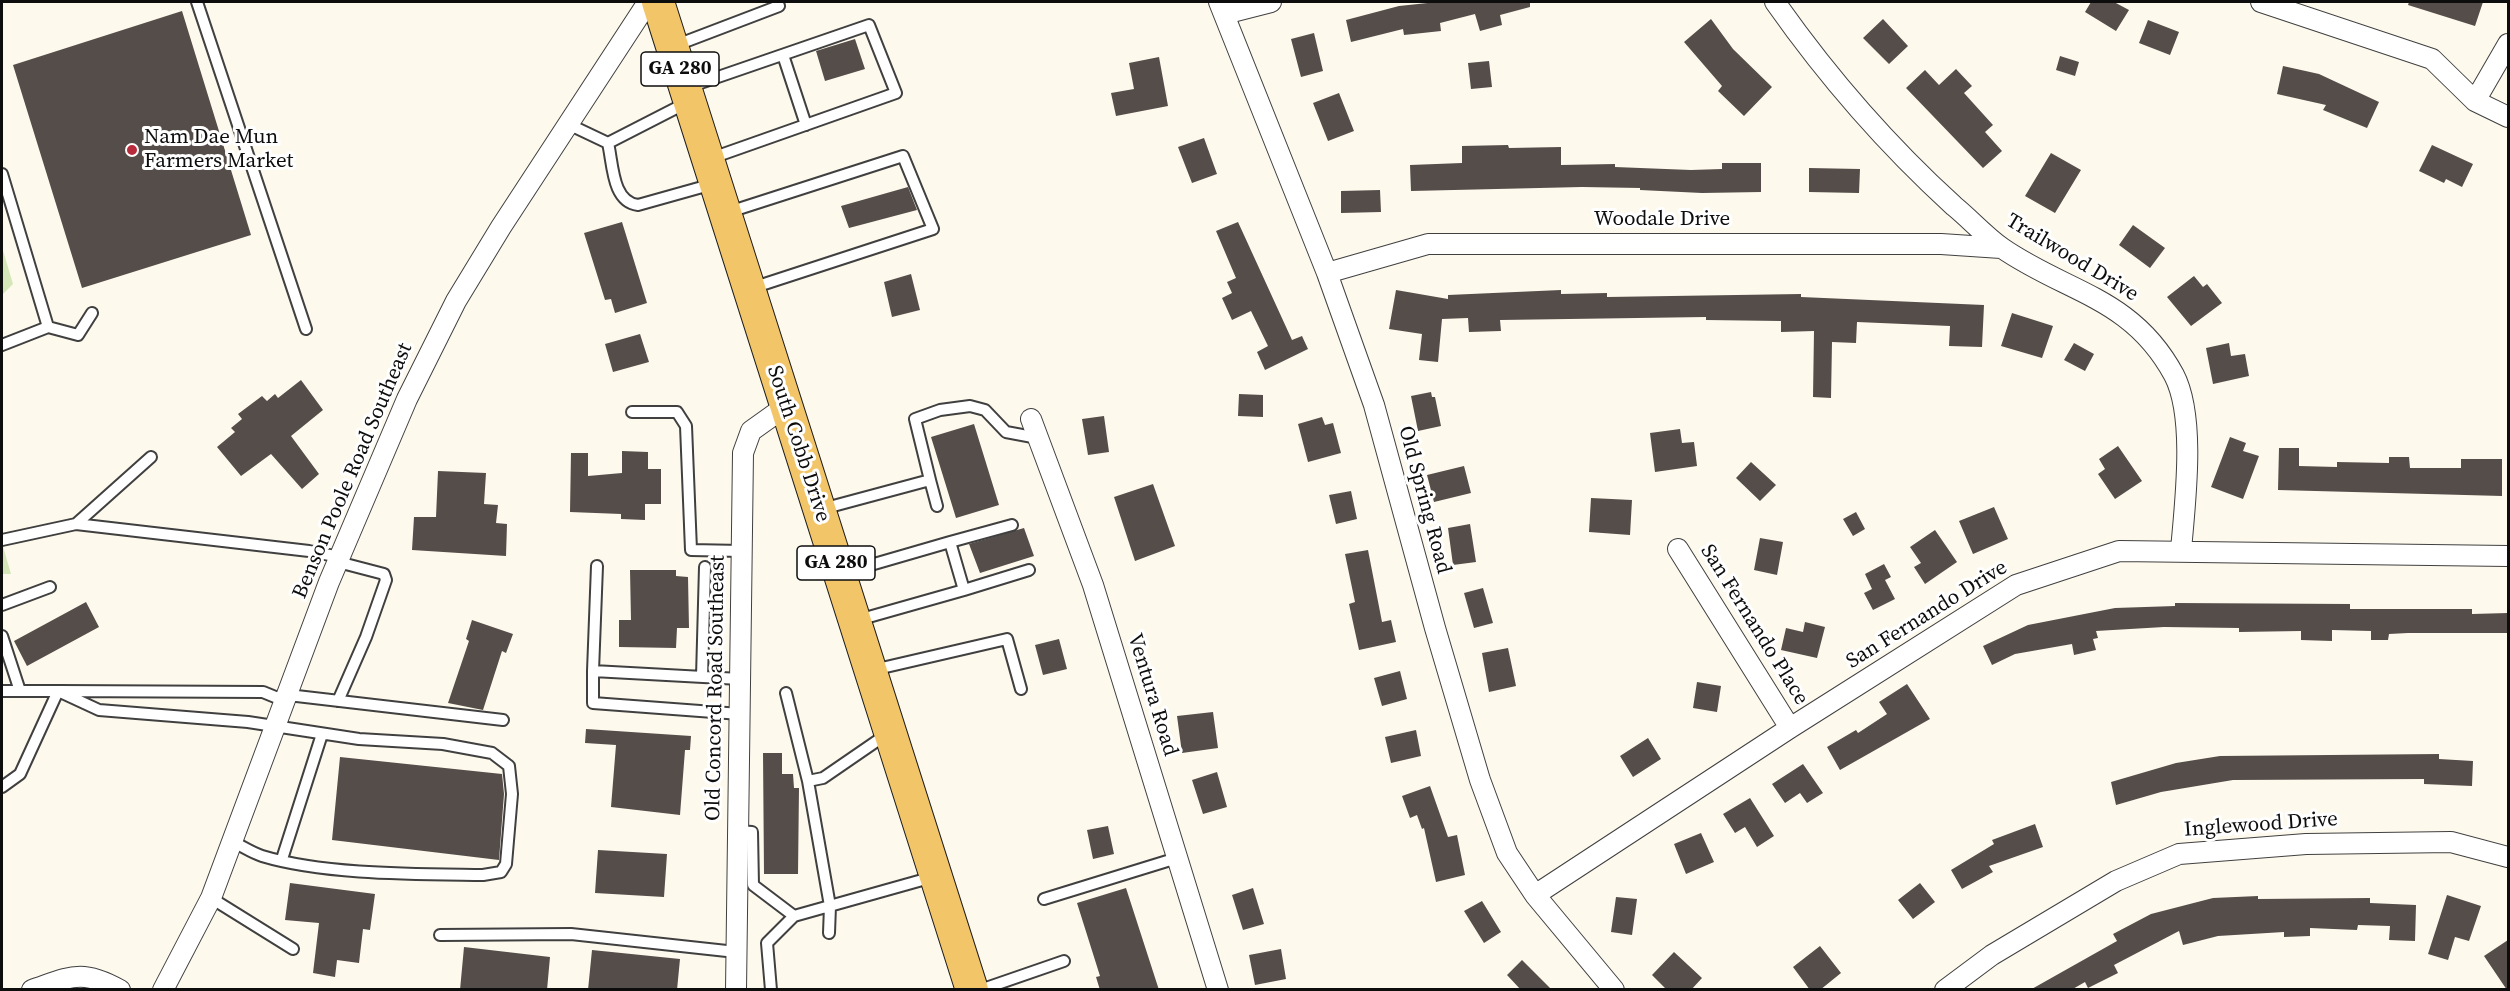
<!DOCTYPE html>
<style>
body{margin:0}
#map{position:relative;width:2510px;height:991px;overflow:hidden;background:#fef9ed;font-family:"Source Serif 4",serif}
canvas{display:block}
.frame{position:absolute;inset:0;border:3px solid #0d0d0d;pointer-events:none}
</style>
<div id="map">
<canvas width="2510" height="991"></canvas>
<div class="frame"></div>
</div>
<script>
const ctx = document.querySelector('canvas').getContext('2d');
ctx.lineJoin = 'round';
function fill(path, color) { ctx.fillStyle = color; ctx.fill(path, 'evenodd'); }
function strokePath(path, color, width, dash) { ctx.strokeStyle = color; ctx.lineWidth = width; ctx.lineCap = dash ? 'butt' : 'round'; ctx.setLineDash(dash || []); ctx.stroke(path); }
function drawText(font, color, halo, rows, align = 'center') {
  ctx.font = font + ' "Source Serif 4",serif'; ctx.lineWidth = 6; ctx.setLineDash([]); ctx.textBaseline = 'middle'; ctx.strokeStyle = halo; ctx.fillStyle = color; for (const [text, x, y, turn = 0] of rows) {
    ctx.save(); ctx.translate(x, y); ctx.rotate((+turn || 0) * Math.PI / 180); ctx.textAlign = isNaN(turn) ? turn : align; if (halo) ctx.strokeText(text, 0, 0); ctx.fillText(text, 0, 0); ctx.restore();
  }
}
fill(new Path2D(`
 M2,247L13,284L2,295Z
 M2,543L11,574H2Z`), '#d5e7b8');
fill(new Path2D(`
 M1437,2H1530V7L1500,15L1502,25L1480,31L1475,14L1440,23L1441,31L1404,35L1403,29L1351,42L1346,20L1399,6Z
 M2091,2H2114L2129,10L2116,31L2085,12Z
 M2409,2H2483L2475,26L2408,5Z
 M182,11L251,235L82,288L13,65Z
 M1711,19L1733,49L1772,87L1744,116L1718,91L1722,86L1684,42Z
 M1883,19L1908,46L1889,64L1863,38Z
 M2148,20L2179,32L2170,55L2139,43Z
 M1314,33L1323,71L1301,77L1291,39Z
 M855,39L865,69L825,81L816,51Z
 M2060,56L2079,62L2075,76L2056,70Z
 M1159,57L1168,106L1116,116L1111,93L1134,89L1129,63Z
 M1489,61L1492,87L1471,89L1468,63Z
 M2283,66L2319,74L2379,102L2367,128L2323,110L2326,105L2277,94Z
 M1956,69L1972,86L1964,93L1993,125L1985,132L2002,151L1983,168L1906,88L1925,70L1939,85Z
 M1339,93L1354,131L1328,141L1313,103Z
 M1204,138L1217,174L1192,183L1178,147Z
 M1508,145L1509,148L1561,147V165L1615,164V167L1691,170L1722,169V163H1761V192L1702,193L1640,190V188L1582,187L1411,191L1410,165L1462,163V146Z
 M2432,145L2473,164L2462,187L2446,179L2444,183L2419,171Z
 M2051,153L2081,170L2055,213L2025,196Z
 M1809,168L1860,169L1859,193L1809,192Z
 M908,187L917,210L849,228L841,206Z
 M1380,190L1381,212L1341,213V191Z
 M622,222L647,303L615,313L611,299L605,300L584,233Z
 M1238,222L1292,340L1302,336L1308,349L1265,370L1257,352L1268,346L1251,311L1232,320L1222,298L1232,293L1227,282L1236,278L1216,231Z
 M2133,225L2165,248L2150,268L2119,245Z
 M911,274L920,310L892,317L884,282Z
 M2194,276L2203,287L2207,284L2222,303L2191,326L2167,297Z
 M1396,290L1448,299V295L1561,290V294L1607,293V297L1801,294V297L1984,305L1982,347L1949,346L1950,326L1857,322L1856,343L1832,342L1831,398L1813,397L1814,331L1781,332V321L1706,320V317L1500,320L1501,331L1469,332L1468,318L1442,319L1438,362L1419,360L1422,334L1389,329Z
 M2012,313L2053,326L2042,358L2001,346Z
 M640,334L649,362L613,372L605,344Z
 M2074,343L2094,354L2085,371L2064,360Z
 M2229,343L2231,356L2245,354L2249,376L2213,384L2206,348Z
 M301,380L323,410L291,436L319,474L302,489L271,454L241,476L217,447L235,432L231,428L242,419L238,414L262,396L267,401L275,394L278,398Z
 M1431,392L1432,397H1435L1441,426L1418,431L1411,396Z
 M1239,394L1263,395V417L1238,416Z
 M1104,416L1109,452L1088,455L1082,419Z
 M1322,417L1325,425L1333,423L1341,453L1308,462L1298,424Z
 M974,424L999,505L956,518L931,437Z
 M1680,429L1682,443L1694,442L1697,466L1655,472L1650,433Z
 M2230,437L2246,443L2243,451L2259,456L2243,499L2211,487Z
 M2118,446L2142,481L2115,499L2098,474L2105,469L2099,459Z
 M2279,448H2299V466L2337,467V462L2389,463V457H2409L2410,468H2461V459H2502V496L2278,490Z
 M622,451L648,452V469H661V504H645V520L621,519V514L570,512L571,453H588V476L622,473Z
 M1751,462L1776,485L1760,501L1736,478Z
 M1464,466L1471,493L1434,502L1427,475Z
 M438,471L486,473L484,504L498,505L496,523L507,524L506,556L412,550L414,517H436Z
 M1153,484L1175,546L1135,561L1114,497Z
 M1351,491L1357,519L1336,524L1329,495Z
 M1591,498L1632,500L1630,535L1589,532Z
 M1994,507L2008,539L1973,554L1959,521Z
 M1856,512L1865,529L1853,536L1843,519Z
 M1470,524L1476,562L1453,565L1448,528Z
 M1024,528L1034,556L980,573L969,544Z
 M1935,530L1957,562L1925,584L1914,567L1921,563L1910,547Z
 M1760,538L1783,542L1777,575L1754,570Z
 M1368,550L1382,622L1391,620L1396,642L1359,650L1349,604L1355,602L1345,554Z
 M1884,564L1891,577L1885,580L1895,599L1873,610L1864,593L1872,589L1865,574Z
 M630,570H676V576L688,577L689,628H677L676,648L619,647V620H631Z
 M1483,588L1493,623L1474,628L1464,593Z
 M86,602L99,627L27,666L14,641Z
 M2175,603L2350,604V609H2472V614L2508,613V633H2408L2389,634L2388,640H2371V631L2332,630V641L2301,640V631L2239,632V628L2164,627L2096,631L2098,638L2093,639L2096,650L2074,655L2072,644L2015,654L1992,665L1983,646L2028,625L2115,608L2175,606Z
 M472,620L513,634L506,653L502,651L483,710L448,703L469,641L466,639Z
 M1805,622L1825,627L1817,658L1781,650L1786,628L1803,632Z
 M1059,639L1067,669L1043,675L1035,645Z
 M1508,648L1516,686L1489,692L1482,653Z
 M1400,671L1407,699L1382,706L1374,678Z
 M1697,682L1721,686L1717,712L1693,708Z
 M1907,684L1930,719L1840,770L1827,747L1856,730L1858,733L1887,714L1879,702Z
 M1213,712L1218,748L1182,753L1177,716Z
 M586,729L691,736L690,750H685L680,815L611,807L616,745L585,743Z
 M1416,730L1421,756L1391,763L1385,737Z
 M1648,738L1661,759L1633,777L1620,756Z
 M763,753H782V774H793L794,788H799L798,874H764Z
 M2439,754V759L2473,761L2472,786L2424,784V779L2233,780L2161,792L2116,805L2111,782L2176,763L2220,756Z
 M340,757L502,774L504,794L499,860L332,840Z
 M1803,764L1823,793L1807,803L1800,793L1785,803L1772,784Z
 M1217,772L1227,807L1203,814L1192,780Z
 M1430,786L1448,837L1457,835L1465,875L1436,882L1424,828L1422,829L1417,815L1410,818L1402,796Z
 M1750,798L1774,836L1757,847L1745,827L1735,833L1723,814Z
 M2035,824L2043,847L1989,866L1993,872L1962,889L1951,870L1994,844L1992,840Z
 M1108,826L1114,854L1093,859L1087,830Z
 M1701,833L1714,862L1686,874L1674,844Z
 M598,850L667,854L664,897L595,893Z
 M290,883L375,894L370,930L363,929L359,963L337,960L335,977L313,973L319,923L285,920Z
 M1920,883L1935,902L1913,919L1898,900Z
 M1126,888L1159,990H1100L1096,977L1100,976L1077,903Z
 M1253,888L1264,924L1243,930L1232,895Z
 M2447,895L2481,906L2469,941L2455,937L2448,960L2428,954Z
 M2258,896V899L2370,898V903L2416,905L2415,941L2389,940L2390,926L2358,925L2357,930L2310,928V936L2284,937V932L2218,936L2183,945L2179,931L2114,965L2118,973L2088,988L2085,982L2071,990H2030L2117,941L2113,934L2151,914L2213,898Z
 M1616,897L1637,899L1632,935L1611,932Z
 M1482,901L1501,932L1484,943L1464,911Z
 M2508,940V990H2507L2484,956Z
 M1820,946L1841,973L1820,990H1810L1793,967Z
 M464,947L550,957L547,990H460Z
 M1281,949L1286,979L1255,985L1249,955Z
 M592,950L680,959L677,990H588Z
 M1674,952L1702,978L1691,990H1667L1652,975Z
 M1522,960L1552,990H1521L1507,975Z`), '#554d4a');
const service = new Path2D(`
 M197,2L306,329
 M674,46L779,6L777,2
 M783,55L806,125
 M689,87L869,25L896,93L709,159
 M568,124L608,143C613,164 612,202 638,205L713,184
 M608,143L688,102
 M2,174L48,327
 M729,212L903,156L933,229L752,288
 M2,345L48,327L78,335L92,313
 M632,412H677L686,426L691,550L742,551
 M930,480L937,506
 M822,509L930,480L915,419L940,410L970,406L985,410L1006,432L1038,438
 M76,524L151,457
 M2,540L76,524L309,551L340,557
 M950,542L1012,525
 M338,562L384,574L386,580L366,637L338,701
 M843,573L950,542L964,590L858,620
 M964,590L1029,570
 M2,605L50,587
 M2,636L20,691
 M873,670L1007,639L1021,689
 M593,671L597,566
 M702,677L705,567
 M2,691H58L20,774L2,787
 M786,693L808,781L823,778L887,734
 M288,695L503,720
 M740,714L593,703V671L740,679
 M808,781L830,906L829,933
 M738,831L752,832L753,885L794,916L933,877
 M233,842C242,846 252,853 262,856C325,875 416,874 483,875L501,872L506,864L512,794L509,766L492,753L443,744L359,739L248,722L99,710L58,691L263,692L285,701
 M282,859L322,734
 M211,898L293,949
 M1044,899L1177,858
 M440,935L571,934L736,952
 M771,990L767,943L794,916
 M980,990L1064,961`);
const minor = new Path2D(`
 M1219,2L1327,273L1374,405L1435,628L1480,780L1507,853L1535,895L1614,990
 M1775,2C1827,76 1887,145 1954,206C1970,219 1985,236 2002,248C2067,293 2132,297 2174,375C2196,417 2185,503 2181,550
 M2261,2L2432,59L2475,101L2508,117
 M1224,14L1271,2
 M2475,101L2508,44
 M1327,273L1428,244H1941L2001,248
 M1031,419L1093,585L1218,990
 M1678,549L1790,728
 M1535,895L1790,728L2016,585L2119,551L2508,556
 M32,990C70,977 81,968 120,990
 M163,990L211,898L329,582L407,399L456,301L501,227L648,2
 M736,990L743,453L751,431L786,406
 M1945,990L1992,955L2116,881L2179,854L2306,844L2451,842L2508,857`);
const primary = new Path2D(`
 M658,2L972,990`);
strokePath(service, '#404040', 14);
strokePath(minor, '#404040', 22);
strokePath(primary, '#1e1e1e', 34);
strokePath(service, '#fff', 10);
strokePath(minor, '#fff', 20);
strokePath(primary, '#f3c569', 32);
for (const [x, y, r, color] of [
 [132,150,6,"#b72b3d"]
]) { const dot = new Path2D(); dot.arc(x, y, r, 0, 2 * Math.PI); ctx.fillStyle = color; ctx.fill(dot); strokePath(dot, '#fff', 2); }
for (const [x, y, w] of [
 [680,69,78],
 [836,563,78]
]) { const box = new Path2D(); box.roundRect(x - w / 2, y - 17, w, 34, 4.5); ctx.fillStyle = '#fff'; ctx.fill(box); strokePath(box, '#0d0d0d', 1.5); }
drawText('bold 20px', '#0d0d0d', null, [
 ["GA 280",680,69],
 ["GA 280",836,563]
]);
drawText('21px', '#0d0d0d', '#fff', [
 ["Nam Dae Mun",144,138],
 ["Farmers Market",144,162]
], 'left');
drawText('21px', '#0d0d0d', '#fff', [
 ["Woodale Drive",1662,220],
 ["Trailwood Drive",2072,258,31],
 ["South Cobb Drive",798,444,72],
 ["Benson Poole Road Southeast",353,471,-67],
 ["Old Spring Road",1424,500,75],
 ["San Fernando Drive",1927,615,-32],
 ["San Fernando Place",1754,625,58],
 ["Old Concord Road Southeast",716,688,-89],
 ["Ventura Road",1152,695,73],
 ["Inglewood Drive",2261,825,-4]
]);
</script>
